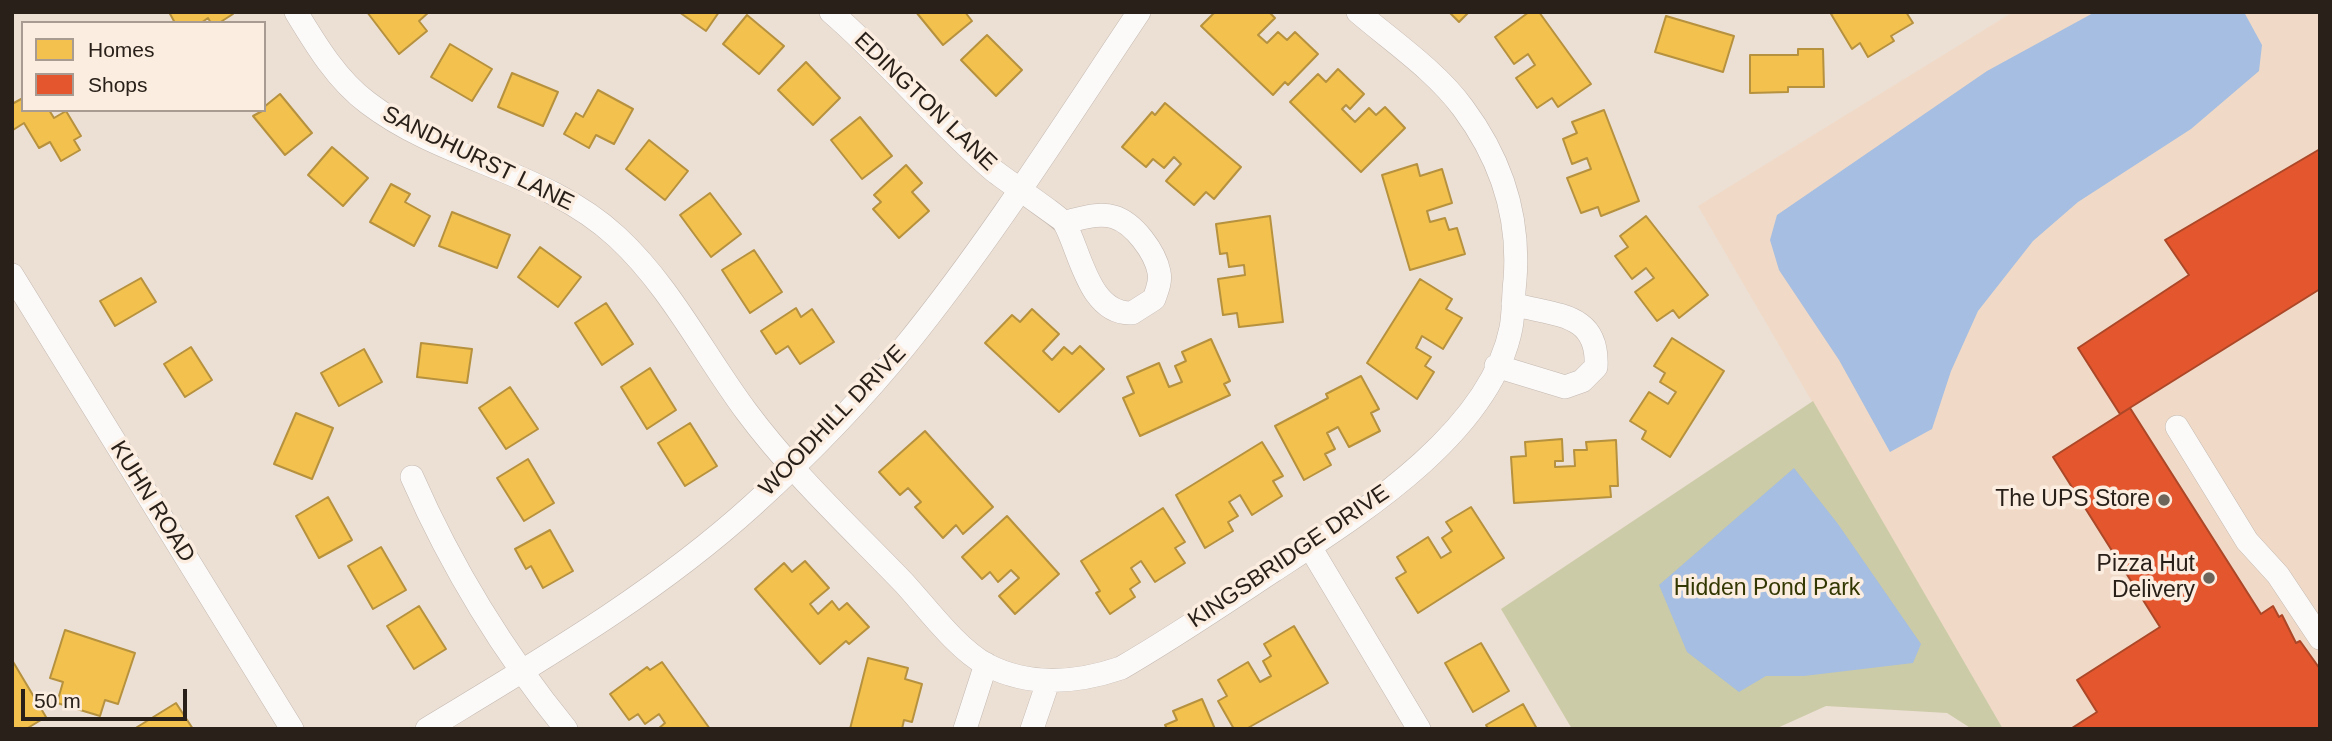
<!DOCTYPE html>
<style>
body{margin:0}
#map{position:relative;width:2332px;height:741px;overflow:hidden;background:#ecdfd4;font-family:Helvetica,sans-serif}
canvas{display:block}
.frame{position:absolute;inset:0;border:14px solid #292119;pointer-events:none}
.legend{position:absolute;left:21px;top:21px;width:245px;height:91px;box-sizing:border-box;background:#fcede1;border:2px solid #a89b91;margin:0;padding:9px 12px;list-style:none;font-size:21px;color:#292119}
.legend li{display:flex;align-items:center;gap:14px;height:35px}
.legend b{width:35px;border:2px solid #a89b91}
.scale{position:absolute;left:21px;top:689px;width:166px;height:32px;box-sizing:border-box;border:4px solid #292119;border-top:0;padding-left:9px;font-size:21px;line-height:24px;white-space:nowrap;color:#292119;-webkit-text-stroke:5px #fcede1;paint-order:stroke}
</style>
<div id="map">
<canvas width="2332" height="741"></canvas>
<div class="frame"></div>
<ul class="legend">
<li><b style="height:19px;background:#f2c14e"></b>Homes</li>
<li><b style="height:19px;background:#e4572e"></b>Shops</li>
</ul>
<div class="scale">50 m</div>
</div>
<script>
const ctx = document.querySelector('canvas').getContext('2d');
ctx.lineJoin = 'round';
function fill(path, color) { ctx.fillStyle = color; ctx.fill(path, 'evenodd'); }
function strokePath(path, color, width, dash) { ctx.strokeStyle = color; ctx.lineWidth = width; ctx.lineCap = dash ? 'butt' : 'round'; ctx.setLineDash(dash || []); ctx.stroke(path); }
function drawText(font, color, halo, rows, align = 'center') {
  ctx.font = font + ' Helvetica,sans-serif'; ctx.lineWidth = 7; ctx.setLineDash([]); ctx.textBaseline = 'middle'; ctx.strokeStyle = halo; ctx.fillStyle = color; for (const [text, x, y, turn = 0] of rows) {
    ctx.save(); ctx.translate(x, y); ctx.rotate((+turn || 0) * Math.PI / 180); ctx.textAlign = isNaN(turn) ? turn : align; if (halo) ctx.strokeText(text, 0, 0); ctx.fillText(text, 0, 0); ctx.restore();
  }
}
fill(new Path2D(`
 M2013,12H2320V729H2003L1698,206Z`), '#f0dac7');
fill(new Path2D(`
 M1813,401L2003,729H1972L1947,713L1826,706L1775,729H1572L1501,609Z`), '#cccba7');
fill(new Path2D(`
 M2095,12H2244L2262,45L2259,71L2191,129L2078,202L2033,241L1978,311L1951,371L1932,429L1890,452L1839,360L1779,270L1770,240L1777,215L1987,71Z
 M1794,468L1838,524L1921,644L1913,663L1804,676H1766L1739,692L1687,652L1659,585Z`), '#a5bee1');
const homes = new Path2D(`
 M169,12H232L233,14L219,23H211L208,18L201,23H175Z
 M367,12H429L419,21L427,31L399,54Z
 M679,12H719L706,31Z
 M916,12H965L972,21L943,45Z
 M1215,12H1269L1275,18L1258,35L1267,43L1278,32L1287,40L1295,32L1318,54L1288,85L1285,82L1273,95L1201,26Z
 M1449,12H1469L1459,22Z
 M1529,12H1539L1591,84L1558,107L1552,98L1537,108L1516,78L1535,65L1528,54L1514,64L1495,37Z
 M1835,12H1906L1913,23L1891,36L1894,41L1868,57L1860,43L1852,49L1831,14Z
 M747,15L784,46L759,74L723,44Z
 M1666,16L1734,36L1723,72L1655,52Z
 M987,35L1022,70L996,96L961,60Z
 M450,44L492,69L472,101L431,77Z
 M1798,49H1823L1824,87H1788V92L1750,93V55H1798Z
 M806,62L840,98L813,125L778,90Z
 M1338,69L1364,94L1350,109L1346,105L1342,109L1355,122L1369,108L1376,115L1385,107L1405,128L1361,172L1290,102L1318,74L1326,82Z
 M512,73L558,92L543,126L498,107Z
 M598,90L633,109L614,144L596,135L589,148L564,134L576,113L583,117Z
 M280,94L312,133L285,155L253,116L264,110V107Z
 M23,98V110H49L54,118L66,111L81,136L74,140L80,150L61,161L50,142L39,148L24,123L13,130L12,104Z
 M1165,103L1241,167L1214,199L1206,192L1194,205L1166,181L1181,164L1174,157L1164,168L1153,159L1146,167L1122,147L1152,112L1155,115Z
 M1604,110L1639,201L1601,216L1598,207L1581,213L1567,178L1591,169L1587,158L1572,164L1563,139L1577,133L1572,122Z
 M860,117L892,156L862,179L831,140Z
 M649,140L688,171L665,200L626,169Z
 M332,147L368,178L343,206L308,175Z
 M1417,164L1420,176L1442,169L1452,203L1427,211L1430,222L1445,218L1449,230L1457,228L1465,254L1410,270L1382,175Z
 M906,165L922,183L912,192L929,211L899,238L873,209L881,202L874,195Z
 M391,184L410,194L405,202L430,216L414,246L370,222Z
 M710,193L741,234L711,257L680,215Z
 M452,212L510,235L497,268L439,246Z
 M1270,216L1283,322L1239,327L1237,313L1223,315L1218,279L1245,275L1244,265L1229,267L1227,253L1220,254L1216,224Z
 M1646,216L1708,295L1679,318L1673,310L1657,321L1635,292L1654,278L1646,268L1632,279L1615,256L1628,247L1620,236Z
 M540,247L581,277L558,307L518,277Z
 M754,250L782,292L750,313L722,270Z
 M141,278L156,302L115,326L100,301Z
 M1420,279L1452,299L1446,309L1462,318L1443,349L1422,336L1416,348L1431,357L1425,366L1434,372L1417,399L1367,363Z
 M606,303L633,344L602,365L575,323Z
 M796,308L801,317L812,309L834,342L800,364L788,346L776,354L761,331Z
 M1032,309L1059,334L1043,351L1052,360L1064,347L1072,354L1080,346L1104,369L1059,412L985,343L1012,315L1020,322Z
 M1672,338L1724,371L1670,457L1642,439L1646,431L1630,421L1649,392L1668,404L1676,392L1660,382L1665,373L1654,366Z
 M1211,339L1230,381L1224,384L1230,395L1140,436L1123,398L1134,393L1127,377L1159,363L1169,387L1182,382L1175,366L1186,361L1182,352Z
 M421,343L472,349L467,383L417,377Z
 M191,347L212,380L185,397L164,364Z
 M364,349L382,382L339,406L321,373Z
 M650,368L676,410L647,429L621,387Z
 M1361,376L1379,409L1371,413L1380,431L1349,447L1338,427L1327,433L1335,449L1325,454L1331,465L1304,480L1275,426L1328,398L1326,394Z
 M510,387L538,429L506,449L479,408Z
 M296,413L333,428L312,479L274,464Z
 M690,423L717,466L685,486L658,443Z
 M925,431L993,507L963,534L956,525L943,538L915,507L921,502L908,488L900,495L879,472Z
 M1562,439L1563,461H1555V467L1575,466L1574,450H1587L1586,442L1616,440L1618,486H1610L1611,497L1514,503L1511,457L1526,456L1525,442Z
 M1262,442L1283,476L1273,481L1282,496L1252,515L1240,495L1229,502L1238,516L1228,522L1233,531L1205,548L1176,495Z
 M528,459L554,503L524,521L497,478Z
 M328,497L352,540L319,558L296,516Z
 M1471,507L1504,558L1418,613L1396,578L1406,572L1397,557L1428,537L1441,558L1451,552L1442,538L1452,531L1446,522Z
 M1163,508L1185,542L1175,548L1185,563L1155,582L1141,561L1131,568L1140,582L1130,589L1135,597L1110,614L1096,593L1100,591L1081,561Z
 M1007,516L1059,574L1015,614L999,596L1019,578L1011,570L998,582L990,572L982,579L962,557Z
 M550,530L573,571L543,588L531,566L526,569L515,549Z
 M381,547L406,590L373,609L348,566Z
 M805,561L829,588L810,604L818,614L832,601L839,610L847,603L869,627L849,644L846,641L820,664L755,589L784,563L792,572Z
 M419,606L446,649L414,669L387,626Z
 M1294,626L1328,683L1246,729H1234L1218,701L1227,696L1218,680L1248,662L1260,682L1271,676L1263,661L1271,656L1264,644Z
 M65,630L135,653L118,704L105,700L100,716L57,703L63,682L50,678Z
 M1481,643L1509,691L1473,712L1445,663Z
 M868,658L908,668L905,679L922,684L912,722L904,720L902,729H850Z
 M12,660L46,717L26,729H12Z
 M662,662L710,729H658L665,723L659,714L645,724L638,714L629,720L610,694L647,667L650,670Z
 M1202,699L1215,729H1167L1165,725L1177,720L1173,711Z
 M176,703L193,729H134Z
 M1523,704L1537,729H1488L1486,725Z`);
fill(homes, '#f2c14e');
strokePath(homes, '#b6913e', 2);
const shops = new Path2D(`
 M2320,149V289L2120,414L2078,348L2189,275L2165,240Z
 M2130,408L2261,614L2273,606L2279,617L2282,615L2296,643L2300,641L2320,669V729L2072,728L2097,712L2077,680L2160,627L2053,457Z`);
fill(shops, '#e4572e');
strokePath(shops, '#ac4728', 2);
const street = new Path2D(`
 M296,12C316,45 337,80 368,103C444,161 546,171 617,237C670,286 703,353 746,411C792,473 850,527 904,583C927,608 957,649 987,665C1030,687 1077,683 1121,668C1173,638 1223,604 1273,571C1357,516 1490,434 1511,328C1514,312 1513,296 1515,280C1520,217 1501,159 1463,108C1436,71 1393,42 1358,12
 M831,12C888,61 936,121 993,170C1004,179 1063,219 1065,224C1080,251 1089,315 1132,313L1154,299C1157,290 1161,282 1159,272C1155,252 1134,223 1114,217C1098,212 1080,219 1065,222
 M12,275L292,729
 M1496,366L1565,387L1582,381L1596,367C1599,312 1555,316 1513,304
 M2177,427L2247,541L2278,575L2320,638
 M412,477C451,566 504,653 566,729
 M1310,547L1419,729
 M427,729C539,661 655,594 753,505C807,456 860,402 906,345C991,240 1064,124 1139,12
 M965,729L986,664
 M1032,729L1048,682`);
strokePath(street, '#c3b9b0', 24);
strokePath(street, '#fcfaf9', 23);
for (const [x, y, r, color] of [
 [2164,500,7,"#6d645a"],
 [2209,578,7,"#6d645a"]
]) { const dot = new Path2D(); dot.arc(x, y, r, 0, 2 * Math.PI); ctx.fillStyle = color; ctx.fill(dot); strokePath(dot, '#fcede1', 2.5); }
drawText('23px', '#292119', '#fcede1', [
 ["EDINGTON LANE",925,102,44],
 ["SANDHURST LANE",478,159,26],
 ["WOODHILL DRIVE",833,421,-46],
 ["KUHN ROAD",152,502,58],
 ["KINGSBRIDGE DRIVE",1289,557,-34]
]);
drawText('23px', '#292119', '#fcede1', [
 ["The UPS Store",2150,500],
 ["Pizza Hut",2195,565],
 ["Delivery",2195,591]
], 'right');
drawText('23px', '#333802', '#fcede1', [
 ["Hidden Pond Park",1767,589]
]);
</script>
